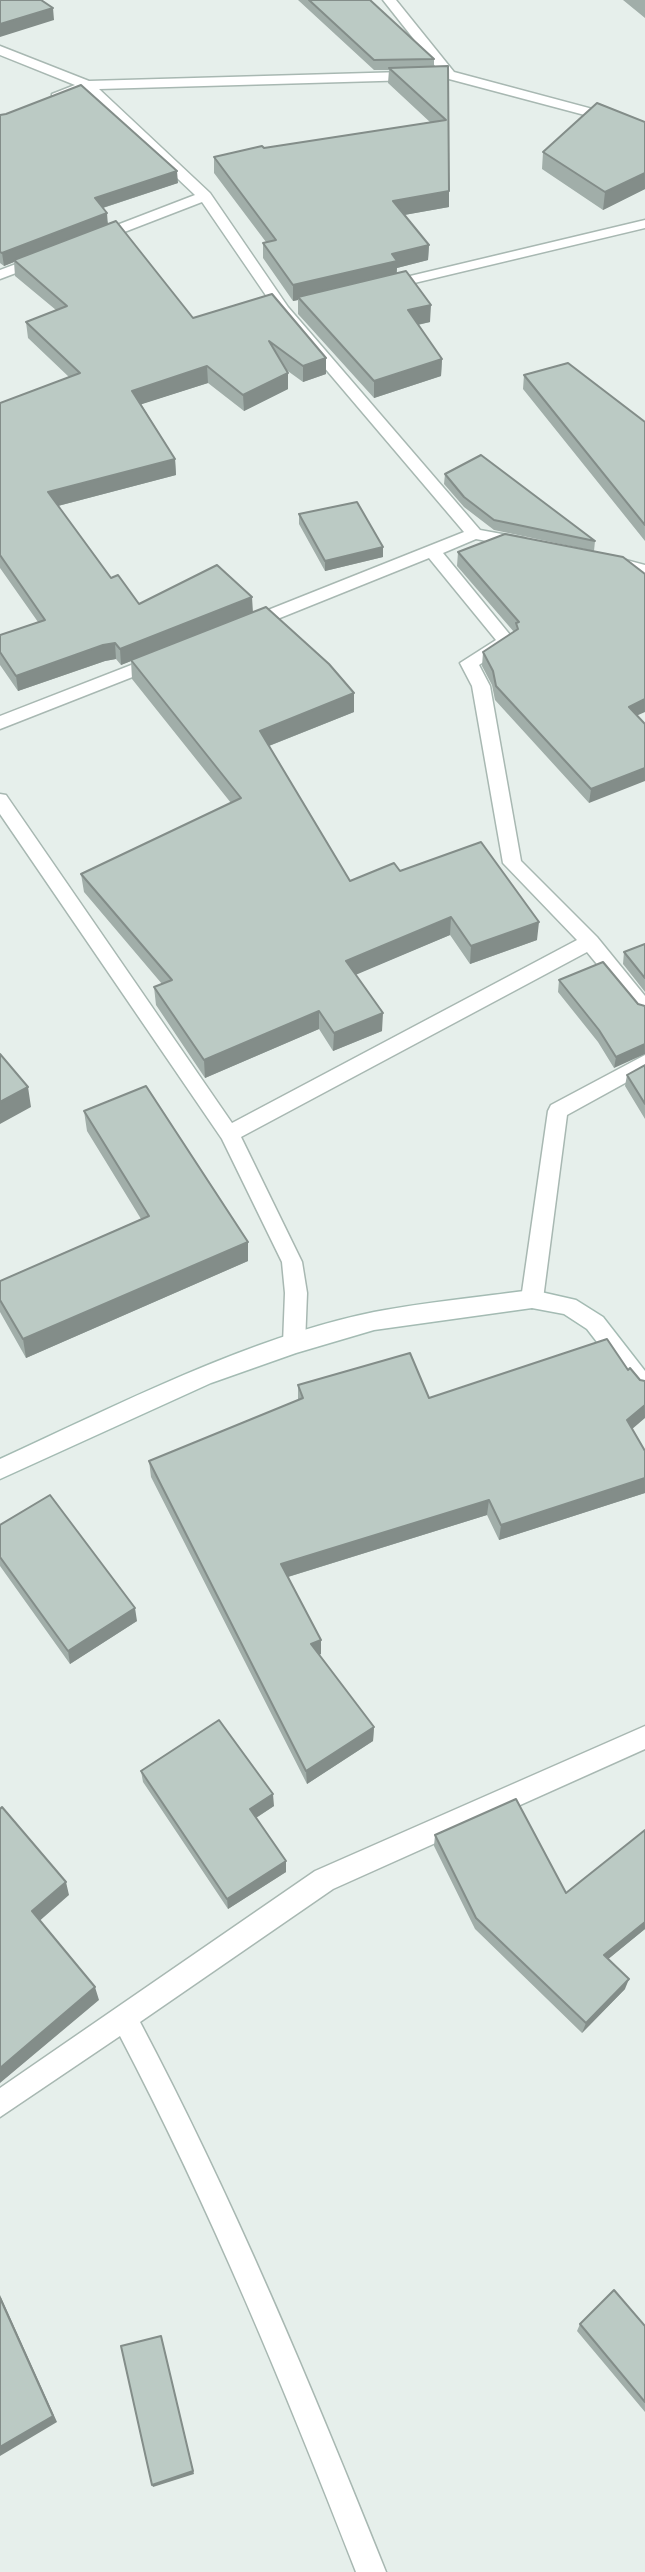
<!DOCTYPE html>
<style>
body{margin:0}
canvas{display:block;background:#e6efeb}
</style>
<canvas width="645" height="2572"></canvas>
<script>
const ctx = document.querySelector('canvas').getContext('2d');
ctx.lineJoin = 'round';
function strokePath(path, color, width, dash) { ctx.strokeStyle = color; ctx.lineWidth = width; ctx.lineCap = dash ? 'butt' : 'round'; ctx.setLineDash(dash || []); ctx.stroke(path); }
function fill(path, color) { ctx.fillStyle = color; ctx.fill(path, 'evenodd'); }
const street = new Path2D(`
 M383,0H396L454,72L645,123V131L449,79L99,89L210,193L288,307L480,530L524,538L532,543L524,548L476,539L443,553L515,641L479,665L490,686L521,861L597,937L645,996V1016L638,1014L587,952L241,1137L302,1262L307,1293L305,1344L302,1350L294,1353L286,1350L283,1344L285,1293L282,1262L222,1139L0,814V794L6,795L232,1123L577,940L503,863L472,686L460,663L496,640L429,558L255,628H243L241,624L243,620L464,532L278,313L202,202L101,241H91L89,238L91,235L195,195L85,91L62,100H52V94L75,85L0,55V46L89,81L439,71Z
 M645,220V228L385,290L378,286L385,282Z
 M40,255L45,256L47,259L45,262L0,279V270Z
 M607,555L645,565V575L601,564L599,560Z
 M157,655L163,657L166,661L163,665L0,729V716Z
 M645,1055V1072L567,1115L543,1299L539,1305L532,1308L525,1305L521,1299L548,1111L551,1105Z
 M645,1726V1749L333,1889L140,2022C234,2200 311,2385 386,2572H356C285,2390 211,2210 120,2036L0,2117V2088L315,1871Z`);
const secondary = new Path2D(`
 M532,1290L576,1300L603,1317L645,1371V1396L637,1394L587,1329L564,1314L532,1308L374,1330L296,1353L211,1383L0,1479V1459C118,1405 247,1338 374,1312C426,1302 480,1297 532,1290Z`);
strokePath(street, '#a8b8b2', 3);
strokePath(secondary, '#a4bbb3', 3);
fill(street, '#fff');
fill(secondary, '#fff');
fill(new Path2D(`
 M298,0H370L434,59V67L448,66L449,207L404,215L429,245L428,260L397,268V273L430,322L418,325L442,359L441,376L374,398L298,314V300L293,301L263,258V243L266,242L214,173V157L264,148L431,123L388,83L389,70H374Z
 M623,0H645V18Z
 M0,115L178,183L103,208L108,224L193,318L272,294L326,374L303,382L285,369L288,389L244,411L208,383L141,404L175,459L176,475L58,506L111,578L139,604L253,612L354,693V712L269,746L350,881L400,871L537,940L470,964L450,935L356,974L382,1031L333,1051L319,1029L205,1078L156,1005L154,987L162,984L84,892L81,874L231,803L132,679L131,661L121,665L116,659L105,661L18,691L0,665V635L38,622L0,568V403L69,377L28,338L26,322L56,310L15,276L14,262L4,266L0,263Z
 M645,122V189L603,210L542,169L543,152Z
 M524,375L645,422V541L523,389Z
 M445,474L595,541L594,551L494,530L464,507L444,484Z
 M299,514L383,547V557L325,571L299,524Z
 M458,552L637,716L589,803L495,700L492,685L482,666L483,652L514,632L457,566Z
 M645,944V992L623,964L624,952Z
 M559,980L638,1004L614,1068L598,1042L558,992Z
 M645,1065V1119L625,1086L627,1075Z
 M84,1111L248,1261L26,1358L0,1312V1281L141,1219L87,1131Z
 M298,1385L429,1398L632,1429L645,1451V1493L499,1540L487,1515L288,1577L321,1640V1654L319,1655L374,1727L373,1741L307,1784L151,1477L149,1461L298,1400Z
 M0,1525L137,1621L70,1664L0,1566Z
 M141,1771L274,1806L256,1818L286,1872L228,1909L143,1782Z
 M645,1830V1929L608,1959L625,1989L582,2033L475,1929L434,1846L435,1835L566,1893Z
 M580,2324L645,2326V2412L577,2331Z`), '#a1aea9');
fill(new Path2D(`
 M53,8L54,20L0,37V24Z
 M177,171L178,183L96,210L95,198Z
 M645,173V189L603,210L605,192Z
 M449,191V207L393,217V201Z
 M107,213L108,226L14,260V262L4,266L2,253Z
 M429,245L428,260L397,268L396,276L298,297V300L293,301V285L392,254Z
 M431,305L430,322L407,327L408,310Z
 M326,358V374L303,382V366Z
 M442,359L441,376L374,398V381Z
 M207,366L208,383L133,407L132,391Z
 M288,373V389L244,411L243,395Z
 M175,459L176,475L50,508L48,492Z
 M383,547V557L325,571V561Z
 M252,597L253,613L121,665L120,649Z
 M115,643L116,659L105,661L18,691L16,676L103,645Z
 M354,693V712L261,749L260,731Z
 M645,699V712L627,720L629,707Z
 M645,768V781L589,803L591,789Z
 M451,917L450,935L346,979V961Z
 M539,922L537,940L470,964L471,946Z
 M319,1011V1029L205,1078L204,1060Z
 M383,1013L382,1031L333,1051L334,1033Z
 M645,1044V1054L614,1068L616,1057Z
 M28,1087L31,1107L0,1124V1102Z
 M248,1242V1261L26,1358L23,1339Z
 M645,1405V1418L624,1436L627,1420Z
 M645,1478V1493L499,1540L501,1525Z
 M489,1500L487,1515L281,1579V1564Z
 M135,1608L137,1621L70,1664L68,1651Z
 M321,1640V1654L311,1658V1644Z
 M374,1727L373,1741L307,1784L306,1771Z
 M273,1794L274,1806L251,1821L250,1809Z
 M286,1861V1872L228,1909L227,1899Z
 M66,1882L69,1895L36,1924L32,1911Z
 M645,1922V1929L601,1965L604,1955Z
 M629,1979L625,1989L582,2033L586,2023Z
 M95,1987L99,2000L0,2083V2068Z
 M0,2295L57,2422L0,2456Z
 M161,2336L194,2474L153,2487L152,2485Z`), '#838d89');
const building = new Path2D(`
 M0,0H41L53,8L0,24Z
 M309,0H370L434,59L374,60Z
 M448,66L449,191L393,201L429,245L392,254L397,261L293,285L263,243L276,240L214,157L262,146L264,148L446,120L389,68Z
 M81,85L177,171L95,198L107,213L2,253L0,252V115L6,114Z
 M597,103L645,122V173L605,192L543,152Z
 M116,221L193,318L272,294L326,358L303,366L269,341L288,373L243,395L207,366L132,391L175,459L48,492L111,578L118,575L139,604L217,565L252,597L120,649L115,643L103,645L16,676L0,652V635L45,620L0,555V403L80,373L26,322L67,306L14,260Z
 M406,271L431,305L408,310L442,359L374,381L298,297Z
 M568,363L645,422V525L524,375Z
 M481,455L595,541L494,520L464,497L445,474Z
 M357,502L383,547L325,561L299,514Z
 M505,534L623,557L645,574V699L629,707L645,724V768L591,789L496,686L493,671L483,652L518,629L516,623L519,622L458,552Z
 M266,607L329,664L354,693L260,731L350,881L394,863L400,871L481,842L539,922L471,946L451,917L346,961L383,1013L334,1033L319,1011L204,1060L154,987L172,980L81,874L241,798L131,660Z
 M645,944V978L624,952Z
 M603,962L638,1004L645,1006V1044L616,1057L599,1030L559,980Z
 M0,1054L28,1087L0,1102Z
 M645,1065V1104L627,1075Z
 M146,1086L248,1242L23,1339L0,1300V1281L149,1216L84,1111Z
 M607,1339L628,1370L630,1368L640,1380L645,1381V1405L627,1420L645,1451V1478L501,1525L489,1500L281,1564L321,1640L311,1644L374,1727L306,1771L149,1461L303,1398L298,1385L410,1353L429,1398Z
 M50,1495L135,1608L68,1651L0,1557V1525Z
 M219,1720L273,1794L250,1809L286,1861L227,1899L141,1771Z
 M516,1799L566,1893L645,1830V1922L604,1955L629,1979L586,2023L476,1918L435,1835Z
 M2,1807L66,1882L32,1911L95,1987L0,2068V1809Z
 M614,2290L645,2326V2402L580,2324Z
 M0,2298L53,2416L0,2447Z
 M161,2336L193,2471L152,2485L121,2346Z`);
fill(building, '#bbcac4');
strokePath(building, '#838d89', 2);
</script>
